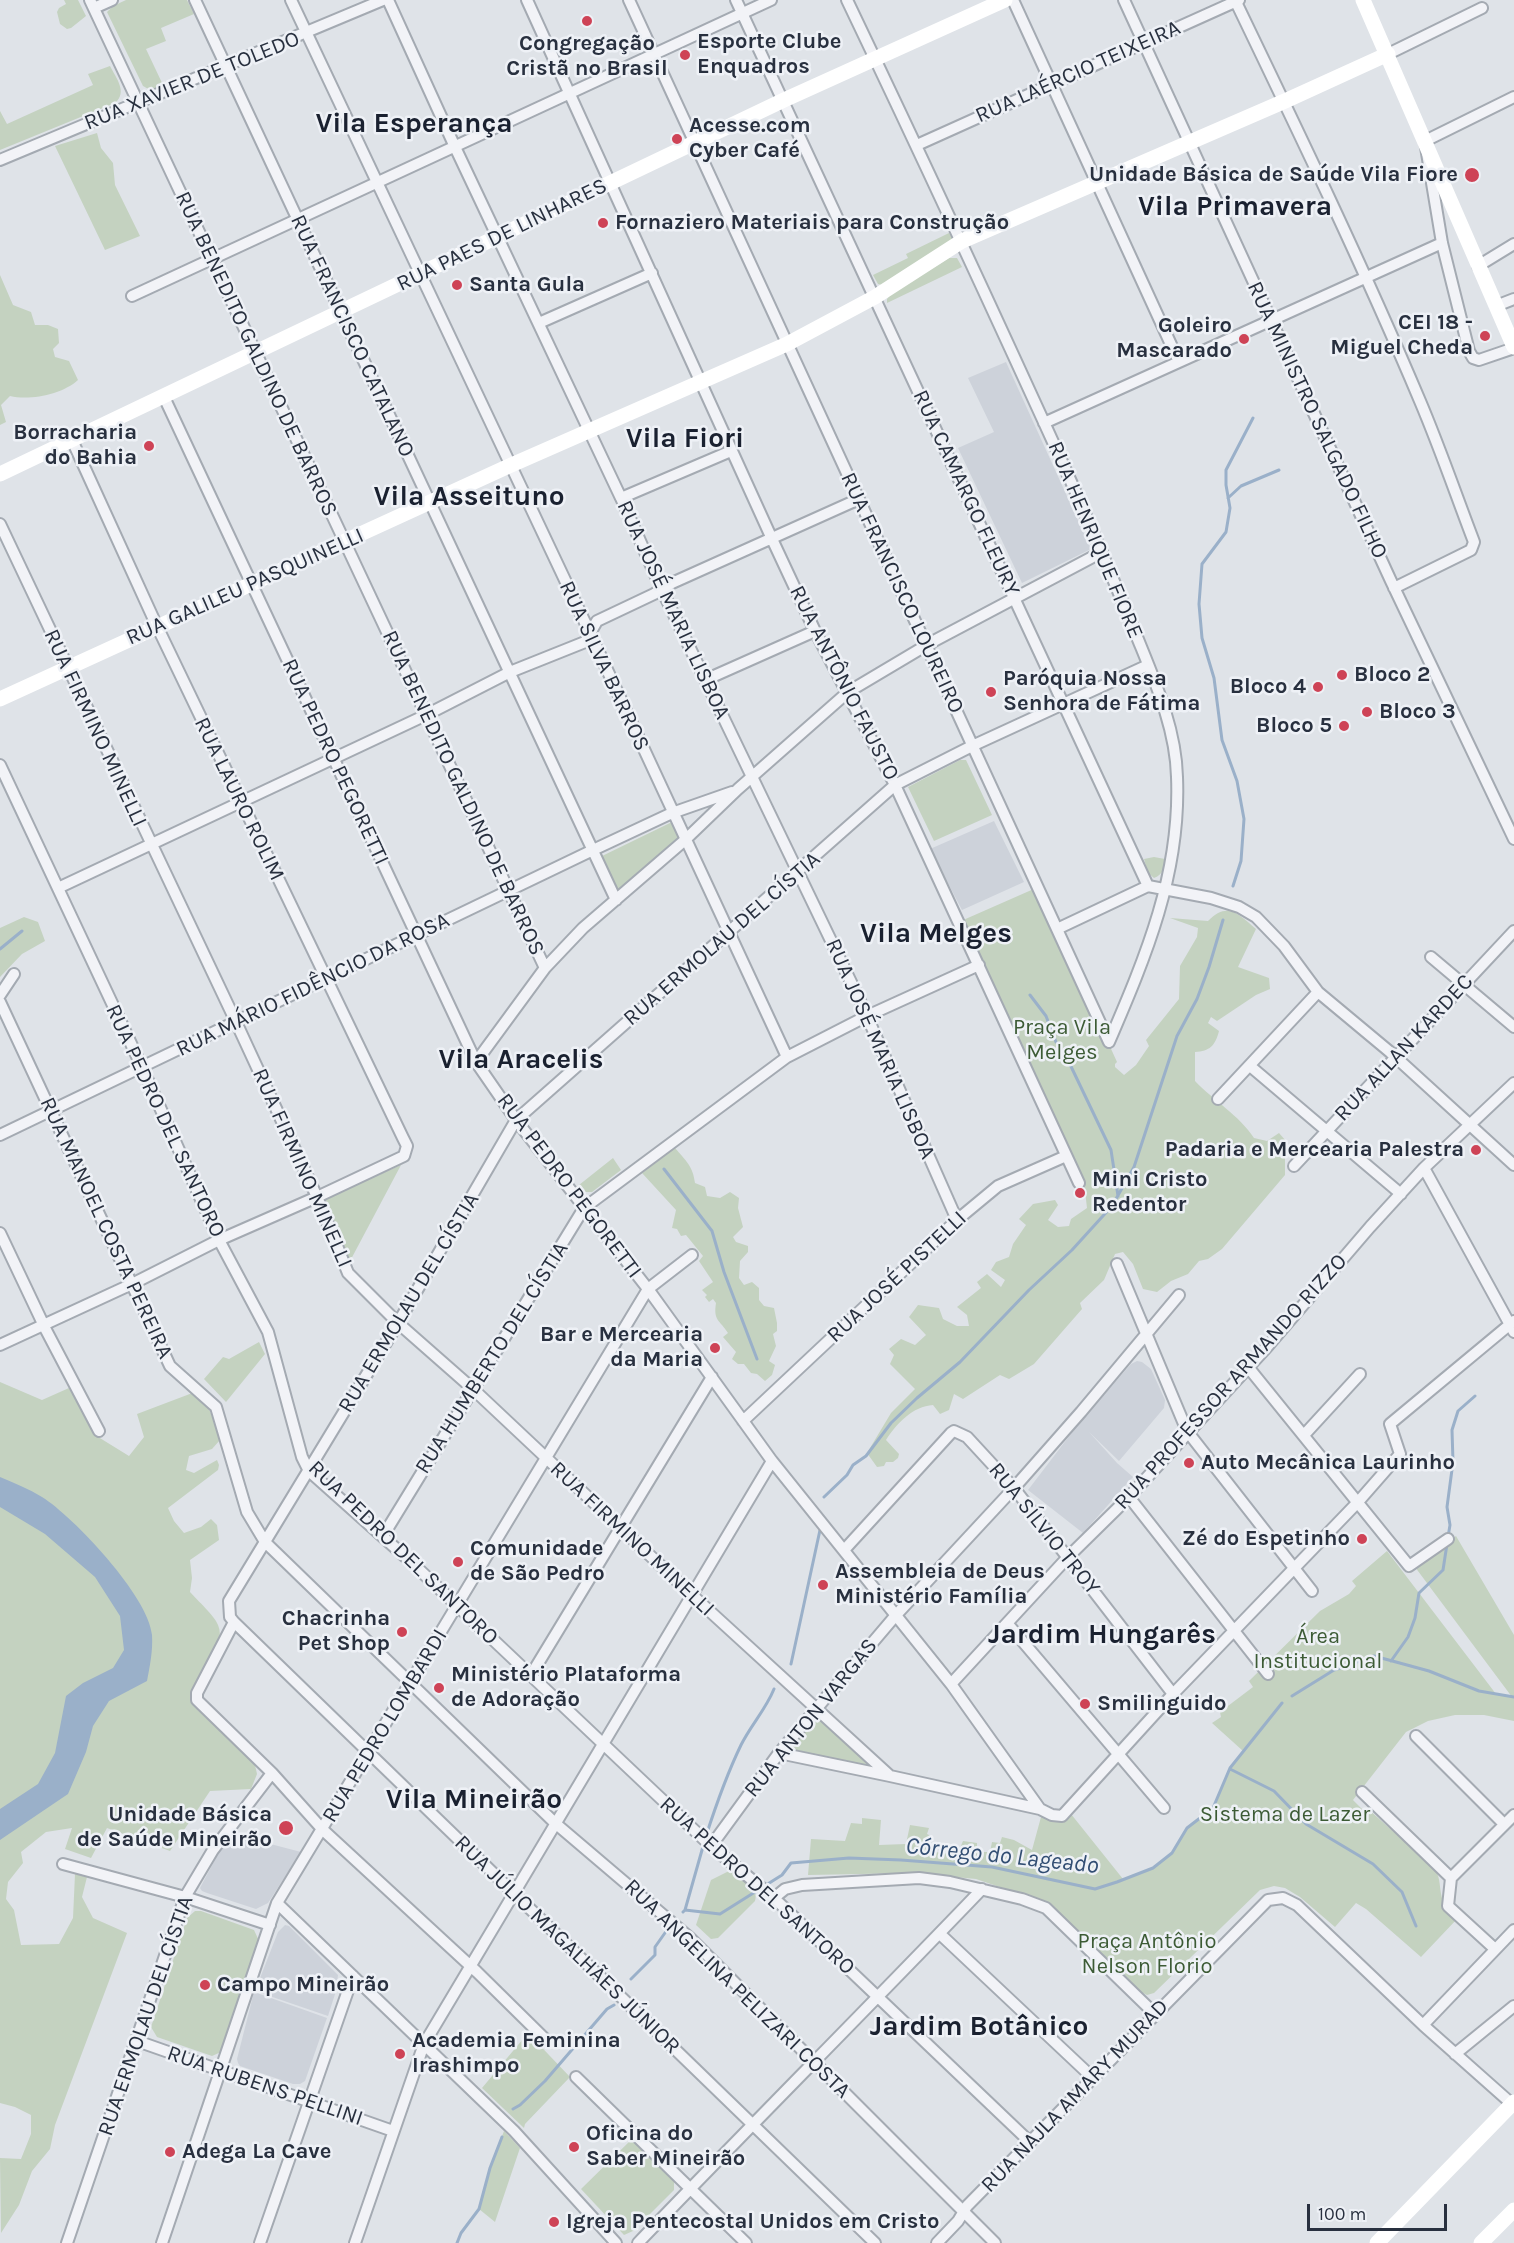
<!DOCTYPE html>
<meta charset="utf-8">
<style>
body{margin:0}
#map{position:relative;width:1514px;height:2243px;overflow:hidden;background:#dfe3e8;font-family:Karla,sans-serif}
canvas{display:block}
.scale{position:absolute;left:1307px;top:2204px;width:140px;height:27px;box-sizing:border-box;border:3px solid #28303f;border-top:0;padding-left:8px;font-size:18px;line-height:21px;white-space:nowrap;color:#28303f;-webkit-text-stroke:4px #eef1f6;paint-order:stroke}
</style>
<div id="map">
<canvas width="1514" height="2243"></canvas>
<div class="scale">100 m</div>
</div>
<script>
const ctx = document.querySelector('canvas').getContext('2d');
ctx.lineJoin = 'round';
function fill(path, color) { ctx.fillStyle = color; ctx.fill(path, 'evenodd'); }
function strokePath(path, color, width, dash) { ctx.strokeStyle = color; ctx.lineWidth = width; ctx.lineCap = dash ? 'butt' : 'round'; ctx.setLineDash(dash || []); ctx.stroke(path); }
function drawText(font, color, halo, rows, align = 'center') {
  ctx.font = font + ' Karla,sans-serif'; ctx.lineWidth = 5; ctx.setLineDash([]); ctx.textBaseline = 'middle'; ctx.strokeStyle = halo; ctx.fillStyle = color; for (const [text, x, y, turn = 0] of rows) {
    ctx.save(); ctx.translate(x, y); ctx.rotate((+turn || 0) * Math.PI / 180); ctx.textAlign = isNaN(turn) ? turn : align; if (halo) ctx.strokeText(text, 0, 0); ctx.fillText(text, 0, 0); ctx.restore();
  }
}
fill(new Path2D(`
 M1006,362L1091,549L1022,583L958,448L994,432L968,378Z
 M994,821L1024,882L962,910L930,849Z
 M1137,1361L1142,1362L1151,1369L1165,1400L1164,1408L1119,1461L1089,1432L1117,1463L1133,1477L1083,1533L1028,1490L1080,1422L1131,1364Z
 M232,1834L301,1852L268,1903L256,1909L207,1893L202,1891L200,1888L220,1850Z
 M285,1925L289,1926L338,1975L336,1991L328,2016L255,1991L278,1932Z
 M254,1992L327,2018L305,2081L300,2084H293L240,2066L238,2063L237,2059Z`), '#cdd2da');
fill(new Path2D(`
 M64,0H78L86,16L71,28L67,29L60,24L57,12L59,8L66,4Z
 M126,0H187L194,14L161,28L166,41L146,49L163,85L150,90L143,86L107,12L113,6Z
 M110,66C116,78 128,92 115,103L0,150V111L7,124L93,85L88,74Z
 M97,133L101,148L113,163L115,185L140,236L105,250L55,146Z
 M949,233L953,240L882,285L878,284L873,275L908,258L906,254Z
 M949,258H957L962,267L887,303V299L891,294Z
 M0,275L13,305L31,312L35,325H48L58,329L59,343L53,349L55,357L69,361L78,380C63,394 30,401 10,396L1,405L6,422L0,425Z
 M960,760H966L992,815L934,841L908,787Z
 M672,822L683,842L619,893L600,857Z
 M1154,857L1165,859C1164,868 1164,874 1154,878L1148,873L1144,859Z
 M1036,888L1107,1040L1117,1062L1115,1064V1067L1124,1075L1136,1065L1149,1046L1146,1040L1179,999L1180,966L1197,937L1198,928L1170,918L1208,921C1228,901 1238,914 1256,929L1238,967L1269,978L1270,989L1256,995L1217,1021L1211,1017L1208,1023L1219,1031C1215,1046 1210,1051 1195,1052V1081C1214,1101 1239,1115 1254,1138L1267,1141L1279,1133L1286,1141L1279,1151L1285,1153V1175L1222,1249L1208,1259L1199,1261L1188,1274L1171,1281L1157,1292L1143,1289L1133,1264L1123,1252L1115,1254L1104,1280L1080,1303L1082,1309L1034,1364L1009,1379L1000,1375L963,1399L954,1394L949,1410L940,1414L933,1405C913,1406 896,1424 886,1440L899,1454L898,1458L893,1462H886L884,1466L877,1467L867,1453L891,1413L915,1389L890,1364L894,1355L889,1349L901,1339L915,1345L926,1335L909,1317L918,1305L939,1308L943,1319L957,1326H969L967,1315L957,1307L981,1288L977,1282L987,1274L1001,1287L1005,1280L991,1270L996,1262L1009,1257L1013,1244L1026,1225L1019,1219L1033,1204L1055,1200L1058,1205L1048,1220L1058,1227L1069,1226L1071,1219L1087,1208L1084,1182L1052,1110L1049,1112L961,921Z
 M24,917L38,922L45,941L22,954L0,977V928Z
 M675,1148C686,1161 693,1166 695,1183L705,1187L707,1196L720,1198L730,1192L739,1198L738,1208L743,1227L733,1237L736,1242L748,1246V1252L740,1261L739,1278L744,1285L752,1282L759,1288V1300L764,1306L774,1308L777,1323V1331L773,1334L776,1346L769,1361L775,1365L772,1375L765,1381L757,1374L751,1373L744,1364H738L732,1359L736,1352L723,1337L728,1333C720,1320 713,1321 716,1303L713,1299L709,1302L705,1297L707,1295L702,1290L713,1282L699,1261L703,1256L686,1235L681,1236L677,1229L672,1228L676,1210L642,1173Z
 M613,1158L621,1170L592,1192H585L579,1185Z
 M401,1165L349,1263L322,1200Z
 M259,1342L265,1354L226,1402L204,1379L223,1357L229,1359Z
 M0,1382L42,1400L69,1388L95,1435L129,1456L144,1437L137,1414L195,1392L210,1411L220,1440L212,1449L189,1456L186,1470L194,1473L217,1460L219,1465L218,1470L168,1508L174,1521L184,1533L201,1527L211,1519L217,1525L219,1540L190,1560L192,1578L190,1592C197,1600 215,1616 218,1625C228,1647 194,1681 194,1706L255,1765L257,1774L251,1789L210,1791L170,1851L107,1828L91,1858L65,1849L72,1828L46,1832L21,1852L23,1863L8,1882L6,1899L14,1910L21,1945L59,1944L73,1918L75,1874L87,1877L82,1897L93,1918L127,1933L55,2125L50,2149L32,2171L19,2205L1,2233L0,2158L21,2159L31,2134V2115L15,2107L0,2103Z
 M1456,1536L1514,1635V1721L1484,1715H1455L1428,1721L1406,1732L1353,1800L1362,1809L1367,1808L1435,1869C1441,1879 1439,1887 1442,1898C1444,1907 1451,1913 1457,1919L1421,1957L1366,1909L1356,1903L1335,1927L1300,1897L1285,1888L1274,1886L1260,1890L1154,1993L1147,1995L1141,1992L1099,1955L1100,1953L1050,1904L976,1879L913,1873L808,1875L811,1839L845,1841L851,1823L862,1824V1818L881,1820L879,1845L906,1844L910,1825L929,1828L927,1834L931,1836L928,1851L957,1855L963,1841L977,1843V1852H990L992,1842L1000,1843L1002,1837L1014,1840L1032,1850L1041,1817L1061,1821L1071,1814L1123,1879L1153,1868L1172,1853L1187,1828L1213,1808L1230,1768L1243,1751L1212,1723L1221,1717L1220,1712L1253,1687L1249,1681L1320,1611L1349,1594L1356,1586L1352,1581L1387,1551L1496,1694L1512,1697L1415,1567Z
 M817,1717L868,1762V1764L864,1765L791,1751L790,1747Z
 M731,1870C740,1878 760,1888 755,1901L718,1938L711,1939L696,1925L711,1880Z
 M195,1911H201L254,1930L260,1943L221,2052L212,2056L157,2037L151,2027L187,1918Z
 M528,2033L570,2077L525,2124L524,2128L482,2088Z
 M504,2131L520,2148L495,2222L479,2209L490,2168Z
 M632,2139L671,2176L674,2181V2190L633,2231L624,2235L581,2189Z`), '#c4d2c0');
fill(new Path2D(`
 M0,1477C14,1483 29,1489 42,1497C74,1517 149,1597 152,1635C153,1650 150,1666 147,1681L109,1701L93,1726L86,1752L68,1794L0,1840V1809L38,1784L55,1753L66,1696L83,1683L113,1668L124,1650L120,1616L95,1577L45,1534L0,1507Z`), '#9ab0c9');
strokePath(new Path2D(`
 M1228,498L1241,486L1279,470
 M1233,886L1241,861L1244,819L1237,781L1222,740L1214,678L1202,638L1199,604L1202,564L1226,532L1230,508L1226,485V470L1253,418
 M0,949L22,931
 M1030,995L1046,1016L1056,1042
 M1066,1056L1111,1150L1118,1196
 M664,1169L712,1231L724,1272L757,1359
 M824,1497L847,1475L853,1465L866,1456L891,1423L917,1398L960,1362L1029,1290L1072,1250L1112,1206L1134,1167L1177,1036L1197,999L1209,967L1223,920
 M1448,1537L1450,1525L1447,1507L1453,1462L1452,1430L1458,1411L1475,1396
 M1391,1661L1408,1637L1415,1618L1419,1593L1443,1570L1447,1544
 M791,1664L820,1530
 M1292,1696L1334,1670L1374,1656L1429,1671L1479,1691L1514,1697
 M1230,1769L1274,1791L1306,1824L1373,1864L1402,1892L1416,1926
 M706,1836C716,1805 727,1774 741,1745C751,1725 766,1709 774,1689
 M685,1910L720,1914L782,1875L791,1863L849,1858L901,1860L992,1867L1095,1889L1117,1882L1153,1868L1172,1853L1187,1828L1213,1808L1230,1768L1282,1703
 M683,1912L685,1910L704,1843
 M631,1979L655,1955V1947L667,1930
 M513,2109L520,2105L545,2081L607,2009L614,2005
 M457,2243L461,2233L479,2209L490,2168L502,2137`), '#9ab0c9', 3);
const street = new Path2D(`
 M90,0L545,968
 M195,0L616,900
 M291,0L590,633L787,1057
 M388,0L455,147L621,498L661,588L862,1005L957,1220
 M527,0L772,539L815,631L895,785L1079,1183
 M629,0L1109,1042
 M736,0L1148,886
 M847,0C924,161 999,323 1073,486C1094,534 1115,583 1135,632C1153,677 1176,727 1177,777C1181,873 1146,956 1109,1042
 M1013,0L1179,362
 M1124,0L1391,581L1514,839
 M1235,0C1299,133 1363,266 1420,401C1440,448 1456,495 1474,542L1471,550L1394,588
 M94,8L112,0
 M1388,54L1482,8
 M1514,97L1425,141L1442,243L1469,351L1473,358L1479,360L1514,348
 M917,145L1239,0
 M0,160L383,0
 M1478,266L1514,244
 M132,296L771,0
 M1496,306L1514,299
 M539,323L652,273
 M164,397L476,1062L516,1120L648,1289L772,1461L951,1684L1040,1809
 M1044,423L1442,243
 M621,498L731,451
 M0,524L236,1022L317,1197L348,1273L398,1323L473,1389L692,1595L890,1776L1040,1809L1052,1815L1062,1816L1173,1694L1358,1502L1400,1454L1390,1424L1514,1321
 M705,680L815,631
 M0,765L142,1067L219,1240L268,1332L302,1457L309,1471L410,1561L711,1846L774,1898L1030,2142
 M58,888L426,715L510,672L585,642L597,621L654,594L672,583L859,499
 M1057,929L1148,886L1211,898L1239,907L1256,917L1284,946L1318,992L1390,1052L1514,1165
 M1431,957L1514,1027
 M0,995L14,974
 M0,1002L170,1366L216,1407L247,1512L265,1542L555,1823L689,1937L995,2243
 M476,1062L545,968L583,928L685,840L738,789L848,692L932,642L1102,552
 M1250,1066L1401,1194
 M1218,1099L1318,992
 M0,1135L593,850L672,813L732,792
 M1294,1166L1514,931
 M1424,1168L1514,1332
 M0,1233L46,1330L99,1431
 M1117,1264L1187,1431L1312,1591
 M0,1345L132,1284L219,1240L317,1197L404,1156L407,1146L403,1138L155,622L72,440
 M1248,1367L1409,1566L1448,1539
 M743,1421L957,1220L998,1186L1066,1156
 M1304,1435L1360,1374
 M1129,1497L1268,1674
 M383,1536L584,1208L787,1057L867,1016L979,965
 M845,1549L951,1433L954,1431L967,1437L1014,1488L1173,1694
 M234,1622L197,1693V1700L272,1773L323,1830L477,1972L546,2040
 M1007,1623L1164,1808
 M531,1675L712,1377
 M951,1684L1068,1557L1129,1497L1267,1347L1370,1227L1424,1168L1514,1083
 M1416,1736L1504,1824
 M779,1753L890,1776
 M1362,1792L1451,1878L1448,1906L1495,1949
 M711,1846L779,1753L817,1708L896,1615L1014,1488L1081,1412L1179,1295
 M63,1864L185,1897L270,1925
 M1451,1878L1514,1815
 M774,1898L785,1889L802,1885L919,1878L950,1882L1022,1899L1046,1908L1155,2014
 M277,1903L514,2131L616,2243
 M940,1934L1093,2078
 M1423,2025L1514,1930
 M137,2041L393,2131
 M1455,2054L1514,2006
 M576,2077L746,2243
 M67,2243L185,1897L213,1850L272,1773
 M162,2243L277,1903L648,1289L692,1255
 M260,2243L353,1976
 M355,2243L424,2044L772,1461
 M638,2243C752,2124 868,2008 982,1889
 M875,2243L234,1622L230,1617L229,1601L398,1323L516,1120L895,785L972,746L1148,665
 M937,2243L958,2221L967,2206L1268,1900L1283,1898L1297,1905L1423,2025L1512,2104`);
strokePath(street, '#a4aab2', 14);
strokePath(street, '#f2f3f7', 10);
strokePath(new Path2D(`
 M1363,0L1514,347
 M0,474L784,100L1005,0
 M0,699L509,466L787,344L875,297L962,241L1285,101L1388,54
 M1377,2243L1514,2102
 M1481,2243L1514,2210`), '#fff', 15);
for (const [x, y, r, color] of [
 [587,21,6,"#ce4356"],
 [685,55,6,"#ce4356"],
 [677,139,6,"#ce4356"],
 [1472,175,8,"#ce4356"],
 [603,223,6,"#ce4356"],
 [457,285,6,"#ce4356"],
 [1485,336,6,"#ce4356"],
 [1244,339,6,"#ce4356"],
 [149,446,6,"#ce4356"],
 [1342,675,6,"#ce4356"],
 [1318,687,6,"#ce4356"],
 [991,692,6,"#ce4356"],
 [1367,712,6,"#ce4356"],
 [1344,726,6,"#ce4356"],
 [1476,1150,6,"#ce4356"],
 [1080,1193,6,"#ce4356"],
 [715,1348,6,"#ce4356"],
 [1189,1463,6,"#ce4356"],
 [1362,1539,6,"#ce4356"],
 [458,1562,6,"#ce4356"],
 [823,1585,6,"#ce4356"],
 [402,1632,6,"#ce4356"],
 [439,1688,6,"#ce4356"],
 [1085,1704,6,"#ce4356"],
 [286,1828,8,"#ce4356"],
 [205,1985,6,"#ce4356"],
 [400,2054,6,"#ce4356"],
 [574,2147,6,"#ce4356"],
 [170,2152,6,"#ce4356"],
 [554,2222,6,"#ce4356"]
]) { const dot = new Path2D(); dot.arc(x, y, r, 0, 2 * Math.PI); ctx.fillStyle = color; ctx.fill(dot); strokePath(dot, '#eef1f6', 2); }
drawText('bold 22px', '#28303f', '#eef1f6', [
 ["Esporte Clube",697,42],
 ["Enquadros",697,67],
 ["Congregação",587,44,"center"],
 ["Cristã no Brasil",587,69,"center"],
 ["Acesse.com",689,126],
 ["Cyber Café",689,151],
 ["Unidade Básica de Saúde Vila Fiore",1458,175,"right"],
 ["Fornaziero Materiais para Construção",615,223],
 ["Santa Gula",469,285],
 ["CEI 18 -",1473,323,"right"],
 ["Miguel Cheda",1473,348,"right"],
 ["Goleiro",1232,326,"right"],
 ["Mascarado",1232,351,"right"],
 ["Borracharia",137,433,"right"],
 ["do Bahia",137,458,"right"],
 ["Bloco 2",1354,675],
 ["Paróquia Nossa",1003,679],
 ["Senhora de Fátima",1003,704],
 ["Bloco 4",1306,687,"right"],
 ["Bloco 3",1379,712],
 ["Bloco 5",1332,726,"right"],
 ["Padaria e Mercearia Palestra",1464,1150,"right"],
 ["Mini Cristo",1092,1180],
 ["Redentor",1092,1205],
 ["Bar e Mercearia",703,1335,"right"],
 ["da Maria",703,1360,"right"],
 ["Auto Mecânica Laurinho",1201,1463],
 ["Zé do Espetinho",1350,1539,"right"],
 ["Comunidade",470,1549],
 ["de São Pedro",470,1574],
 ["Assembleia de Deus",835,1572],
 ["Ministério Família",835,1597],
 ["Chacrinha",390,1619,"right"],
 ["Pet Shop",390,1644,"right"],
 ["Ministério Plataforma",451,1675],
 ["de Adoração",451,1700],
 ["Smilinguido",1097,1704],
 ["Unidade Básica",272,1815,"right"],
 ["de Saúde Mineirão",272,1840,"right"],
 ["Campo Mineirão",217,1985],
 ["Academia Feminina",412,2041],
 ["Irashimpo",412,2066],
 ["Oficina do",586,2134],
 ["Saber Mineirão",586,2159],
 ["Adega La Cave",182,2152],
 ["Igreja Pentecostal Unidos em Cristo",566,2222]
], 'left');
drawText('22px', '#28303f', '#eef1f6', [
 ["RUA LAÉRCIO TEIXEIRA",1078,72,-24],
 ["RUA XAVIER DE TOLEDO",192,81,-22],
 ["RUA PAES DE LINHARES",502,235,-26],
 ["RUA FRANCISCO CATALANO",352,336,65],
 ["RUA BENEDITO GALDINO DE BARROS",256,354,65],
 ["RUA MINISTRO SALGADO FILHO",1317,420,65],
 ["RUA CAMARGO FLEURY",966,493,65],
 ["RUA HENRIQUE FIORE",1095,540,67],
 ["RUA GALILEU PASQUINELLI",245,587,-24],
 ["RUA FRANCISCO LOUREIRO",902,593,65],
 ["RUA JOSÉ MARIA LISBOA",673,610,65],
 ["RUA SILVA BARROS",604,666,65],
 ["RUA ANTÔNIO FAUSTO",844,683,63],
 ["RUA FIRMINO MINELLI",95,728,65],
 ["RUA PEDRO PEGORETTI",335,762,65],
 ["RUA BENEDITO GALDINO DE BARROS",463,793,65],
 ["RUA LAURO ROLIM",239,799,64],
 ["RUA ERMOLAU DEL CÍSTIA",722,939,-41],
 ["RUA MÁRIO FIDÊNCIO DA ROSA",313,985,-26],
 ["RUA ALLAN KARDEC",1404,1048,-47],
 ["RUA JOSÉ MARIA LISBOA",880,1049,66],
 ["RUA PEDRO DEL SANTORO",165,1121,65],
 ["RUA FIRMINO MINELLI",302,1168,66],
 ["RUA PEDRO PEGORETTI",569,1186,53],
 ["RUA MANOEL COSTA PEREIRA",106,1228,65],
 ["RUA JOSÉ PISTELLI",897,1277,-43],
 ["RUA ERMOLAU DEL CÍSTIA",409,1303,-59],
 ["RUA HUMBERTO DEL CÍSTIA",492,1358,-58],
 ["RUA PROFESSOR ARMANDO RIZZO",1231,1382,-48],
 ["RUA SÍLVIO TROY",1044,1529,51],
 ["RUA FIRMINO MINELLI",632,1539,43],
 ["RUA PEDRO DEL SANTORO",403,1553,44],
 ["RUA ANTON VARGAS",811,1718,-51],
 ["RUA PEDRO LOMBARDI",385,1726,-59],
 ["RUA PEDRO DEL SANTORO",757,1886,42],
 ["RUA JÚLIO MAGALHÃES JÚNIOR",567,1945,44],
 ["RUA ANGELINA PELIZARI COSTA",737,1989,44],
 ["RUA ERMOLAU DEL CÍSTIA",146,2016,-71],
 ["RUA RUBENS PELLINI",265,2086,19],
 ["RUA NAJLA AMARY MURAD",1075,2096,-46]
]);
drawText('22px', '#3c5b35', '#eef1f6', [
 ["Praça Vila",1062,1028],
 ["Melges",1062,1053],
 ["Área",1318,1637],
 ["Institucional",1318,1662],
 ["Sistema de Lazer",1285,1815],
 ["Praça Antônio",1147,1942],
 ["Nelson Florio",1147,1967]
]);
drawText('italic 24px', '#324e73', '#eef1f6', [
 ["Córrego do Lageado",1002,1856,6]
]);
drawText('bold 28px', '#1a2130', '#eef1f6', [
 ["Vila Esperança",414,124],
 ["Vila Primavera",1235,207],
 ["Vila Fiori",685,439],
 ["Vila Asseituno",469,497],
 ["Vila Melges",936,934],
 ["Vila Aracelis",521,1060],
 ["Jardim Hungarês",1102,1635],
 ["Vila Mineirão",474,1800],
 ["Jardim Botânico",979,2027]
]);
</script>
